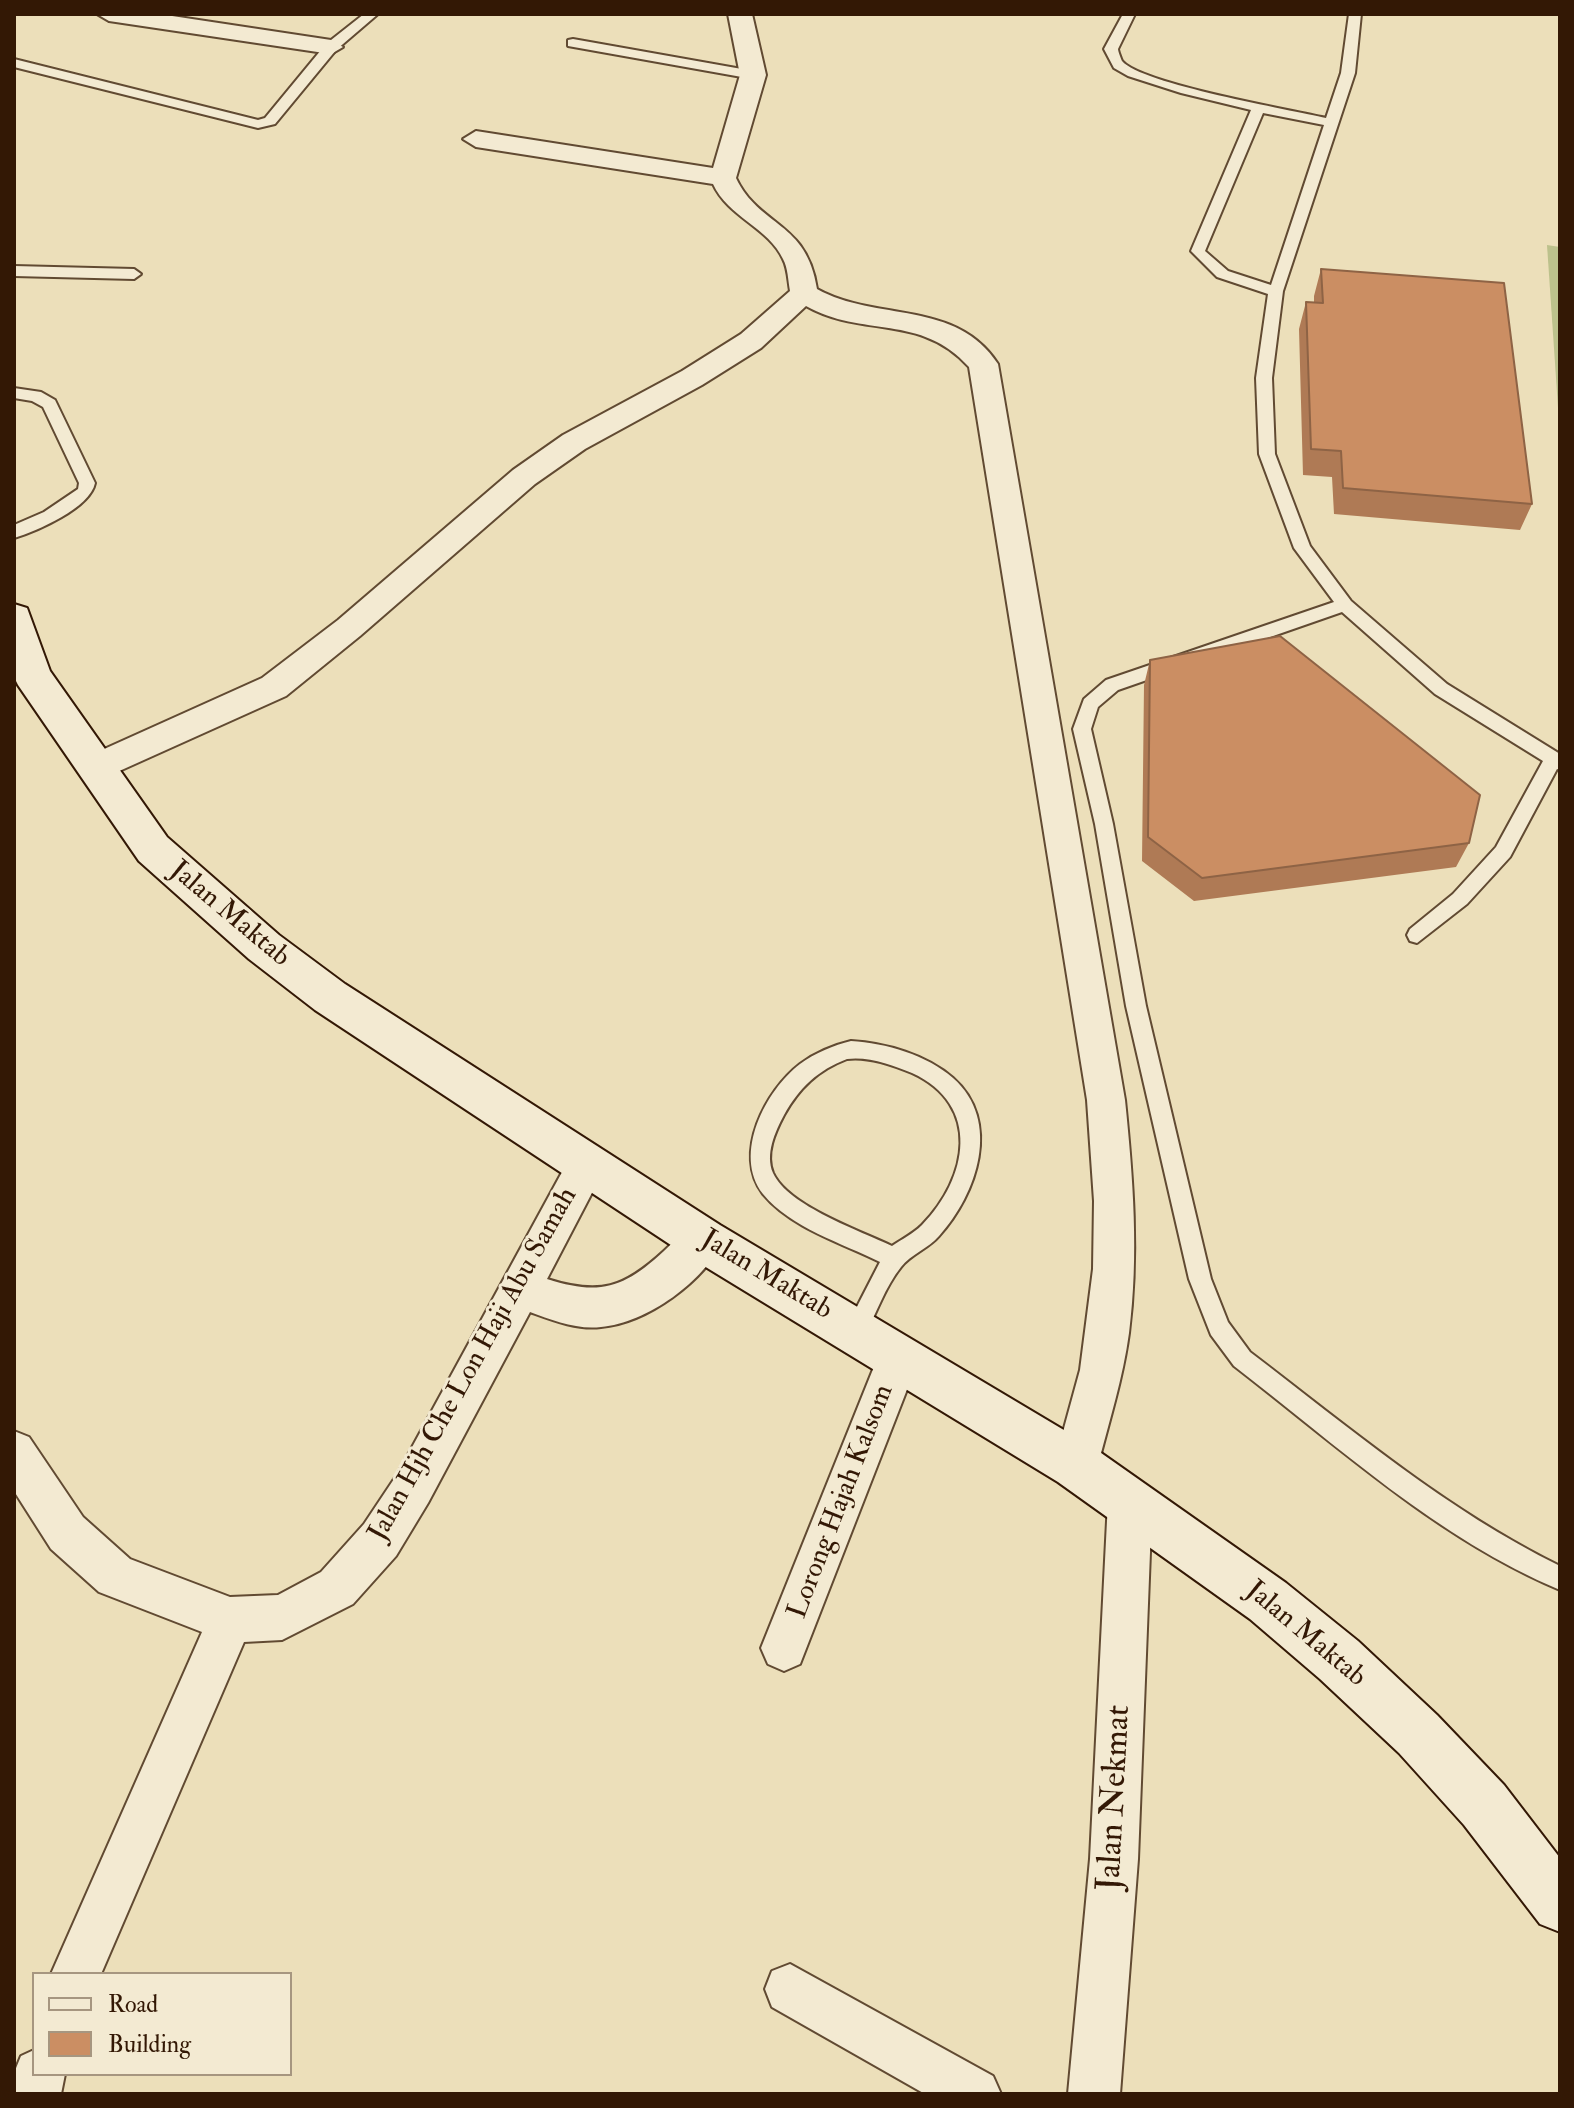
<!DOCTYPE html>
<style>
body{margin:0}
#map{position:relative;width:1574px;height:2108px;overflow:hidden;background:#ecdfba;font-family:"IM FELL Double Pica",serif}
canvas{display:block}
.frame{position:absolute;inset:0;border:16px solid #331805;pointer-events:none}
.legend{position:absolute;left:32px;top:1972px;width:260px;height:104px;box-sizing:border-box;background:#f3ead2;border:2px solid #a69680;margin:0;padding:10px 14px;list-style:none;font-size:24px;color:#331805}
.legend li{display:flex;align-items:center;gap:16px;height:40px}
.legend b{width:40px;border:2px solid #a69680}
</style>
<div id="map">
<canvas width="1574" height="2108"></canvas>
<div class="frame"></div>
<ul class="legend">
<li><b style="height:10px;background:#f3ead2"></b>Road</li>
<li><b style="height:22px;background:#cb8e63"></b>Building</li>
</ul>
</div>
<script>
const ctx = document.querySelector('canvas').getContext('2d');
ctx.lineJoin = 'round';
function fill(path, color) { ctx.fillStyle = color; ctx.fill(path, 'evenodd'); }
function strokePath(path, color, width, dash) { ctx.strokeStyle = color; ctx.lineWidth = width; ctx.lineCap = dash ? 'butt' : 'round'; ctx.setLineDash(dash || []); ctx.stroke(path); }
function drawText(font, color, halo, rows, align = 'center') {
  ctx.font = font + ' "IM FELL Double Pica",serif'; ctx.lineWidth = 6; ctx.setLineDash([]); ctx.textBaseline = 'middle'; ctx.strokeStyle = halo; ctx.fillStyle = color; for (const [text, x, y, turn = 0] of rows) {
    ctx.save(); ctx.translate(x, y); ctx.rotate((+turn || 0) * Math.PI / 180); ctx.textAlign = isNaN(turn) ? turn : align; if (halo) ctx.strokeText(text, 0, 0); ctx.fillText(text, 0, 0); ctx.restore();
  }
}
fill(new Path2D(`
 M1547,245L1560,247V437Z`), '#bcc18c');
const lane = new Path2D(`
 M364,14H378L336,50L275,124L258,128L14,67V59L258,120L265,118L326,44Z
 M1123,14H1135L1118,49C1118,51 1121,59 1122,61C1141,84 1292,110 1326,118L1341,73L1349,14H1361L1355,73L1283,291L1272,378L1275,454L1310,546L1351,601L1447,684L1560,754V770L1557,769L1510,857L1467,904L1417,943L1410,941L1407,935L1410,929L1453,894L1496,847L1543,761L1435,694L1342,612L1118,690L1098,707L1091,729L1113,824L1146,1006L1211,1279L1228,1322L1250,1352C1350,1428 1446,1510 1560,1566V1590C1438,1539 1338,1446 1234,1366L1211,1335L1189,1279L1126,1006L1095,824L1073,729L1084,699L1106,680L1334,602L1294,548L1259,454L1256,378L1268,294L1217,277L1191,251L1251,110L1181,93L1128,76L1114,68L1104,49ZM1263,113L1324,125L1271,285L1228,271L1205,251Z
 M573,39L753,71L760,75L753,79L568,46V40Z
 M14,266L134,269L141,274L134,279L14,276Z
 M14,388L41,392L55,400L95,483C90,508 37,531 14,538V525L44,512L78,489L79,483L43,407L32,401L14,398Z
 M851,1041C886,1043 927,1055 953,1078C1002,1121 977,1194 939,1236C928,1249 911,1254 901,1267C885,1287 876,1314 864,1337L856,1340L848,1337L845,1330L880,1262C842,1243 791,1228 763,1194C732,1154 766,1090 800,1064C815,1053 834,1045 851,1041ZM847,1059C868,1056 893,1065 912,1073C982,1105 968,1178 922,1225C913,1234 902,1239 892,1246C861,1231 788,1206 773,1173C765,1154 775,1132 784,1115C799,1088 818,1070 847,1059Z`);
const street = new Path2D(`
 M97,14H159L331,40L343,47L331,54L109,21Z
 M728,14H752L766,75L736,178C759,227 807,221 817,289C876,322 956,299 998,364L1125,1100C1133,1178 1139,1255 1129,1333C1123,1378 1109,1421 1098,1465L1091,1480L1076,1486L1061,1480L1054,1465L1080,1370L1093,1269L1094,1201L1087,1100L969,367C921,313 862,338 806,306L761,348L702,385L585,449L535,484L360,636L286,696L106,777L94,781L82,777L77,768L82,759L262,678L338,620L513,470L563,435L682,371L741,334L790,291C788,280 788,268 783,259C769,228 728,217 713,184L476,147L463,139L476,131L713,168L740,75Z
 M587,1146L601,1152L607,1164L547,1279C600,1296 624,1288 664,1251C677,1239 686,1228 703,1222L717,1227L723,1240C705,1281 647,1323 601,1327C577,1330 552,1320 530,1312L428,1503L396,1556L353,1604L282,1640L244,1642L101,1974H51L202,1632L99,1592L51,1549L14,1491V1431L29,1437L83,1517L130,1559L230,1597L278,1595L321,1572L364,1524L398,1473L573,1152Z
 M899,1336L914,1342L920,1356L800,1664L784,1671L768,1664L761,1648L884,1342Z
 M1130,1479L1145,1486L1152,1501L1138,1859L1120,2094H1068L1090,1859L1108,1501L1115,1486Z
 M790,1964L993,2076L1001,2094H925L772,2007L765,1989L772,1971Z
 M34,2050V2074H65L61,2094H14V2073L21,2056Z`);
const secondary = new Path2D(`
 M14,604L27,608L50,671L167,837L279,935L345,984L720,1225L1094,1448L1286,1583L1358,1641L1437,1715L1504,1785L1560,1858V1932L1540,1924L1464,1825L1399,1753L1320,1679L1250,1619L1058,1482L686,1255L315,1010L249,959L139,861L18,685L14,677Z`);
strokePath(lane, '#614a32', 4);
strokePath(street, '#614a32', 4);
strokePath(secondary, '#331805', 4);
fill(lane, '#f3ead2');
fill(street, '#f3ead2');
fill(secondary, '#f3ead2');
fill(new Path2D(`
 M1321,269L1532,504L1520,530L1334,514L1332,477L1303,475L1299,329L1306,302H1314V296Z
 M1150,660L1469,843L1456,867L1194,901L1142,861L1144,685Z`), '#af7a55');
const building = new Path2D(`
 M1321,269L1504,283L1532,504L1343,488L1341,451L1311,449L1306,302L1323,303Z
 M1280,636L1480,795L1469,843L1202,878L1148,837L1150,660Z`);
fill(building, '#cb8e63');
strokePath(building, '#8e6345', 2);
drawText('28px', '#331805', '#f3ead2', [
 ["Jalan Maktab",229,915,40],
 ["Jalan Maktab",766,1276,31],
 ["Jalan Hjh Che Lon Haji Abu Samah",474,1365,-61],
 ["Lorong Hajah Kalsom",842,1502,-69],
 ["Jalan Maktab",1305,1635,40]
]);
drawText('34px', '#331805', '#f3ead2', [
 ["Jalan Nekmat",1116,1798,-87]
]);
</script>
